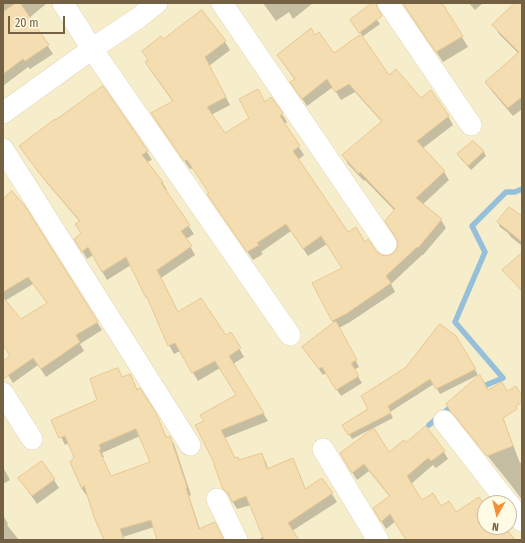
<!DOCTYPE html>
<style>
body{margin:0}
#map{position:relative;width:525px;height:543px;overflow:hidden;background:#fef9dc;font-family:"Fira Sans Condensed",sans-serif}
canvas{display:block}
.frame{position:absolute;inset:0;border:4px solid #746144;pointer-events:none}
.north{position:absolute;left:477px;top:495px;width:40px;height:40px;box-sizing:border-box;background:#fffbe4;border:1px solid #c7bda4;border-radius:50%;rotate:188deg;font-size:11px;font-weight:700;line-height:16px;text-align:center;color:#746144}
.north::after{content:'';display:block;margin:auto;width:14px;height:18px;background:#f28f37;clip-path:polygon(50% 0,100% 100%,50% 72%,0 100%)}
.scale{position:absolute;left:8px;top:16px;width:57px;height:18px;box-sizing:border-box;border:2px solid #746144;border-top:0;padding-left:5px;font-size:12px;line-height:14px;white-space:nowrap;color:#746144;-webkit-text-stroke:3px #fffbe4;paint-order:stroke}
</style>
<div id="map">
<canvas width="525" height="543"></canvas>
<div class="frame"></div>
<div class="north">N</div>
<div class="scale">20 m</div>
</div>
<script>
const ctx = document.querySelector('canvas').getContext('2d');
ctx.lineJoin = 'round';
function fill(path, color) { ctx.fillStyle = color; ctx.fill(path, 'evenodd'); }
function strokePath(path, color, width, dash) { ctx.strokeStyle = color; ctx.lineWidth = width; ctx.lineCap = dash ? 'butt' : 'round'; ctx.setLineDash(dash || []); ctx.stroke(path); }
fill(new Path2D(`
 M3,3H522V540H3ZM485,503H509V527H485Z`), '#f6edca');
fill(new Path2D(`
 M3,3H47L29,18L53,54L30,69L28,67L3,86Z
 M263,3H313L293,19L289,12L276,21Z
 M401,3H441L468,47L443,62L405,6Z
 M469,3H483L475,10Z
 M368,8L380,24L362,37L389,76L421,99L448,116L453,125L423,148L444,172L449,180L422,205L441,220L446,228L423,255H422L391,284L395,292L350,322L339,328L359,367L354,370L362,383L341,396L326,373L323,375L307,353L303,347L334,323L314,284L343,269L327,244L308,256L291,231L261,252L263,254L253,260L213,202L209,193L193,168L190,169L157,122L173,102L151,71L146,62L163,41L202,12L225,42L230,50L209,66L230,105L211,115L225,134L251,118L265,103L282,114L287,122L284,124L304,155L298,160L348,233L380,256L387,257L393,255L398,249L399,243L395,211L365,180L364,181L348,164L344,156L382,122L355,92L341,100L333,87L307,106L297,91L295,80L283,63L278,55L315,36L334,54L362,35L354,24Z
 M522,10V109L513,116L491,90L486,82L519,54L499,34L494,25Z
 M103,87L147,152L152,160L147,162L162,182L167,190L165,191L194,234L186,239L195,255L161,278L179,314L225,337L231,334L244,357L233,364L268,421L225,438L235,459L239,461L261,454L266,462L268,469L292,460L297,468L306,490L322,479L337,502L292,531L298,540H258L264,536L251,505L237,509L224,488L216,465L205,422L237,395L220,368L198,381L180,351L174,354L169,345L152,306L131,265L107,280L93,255L87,259L80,247L82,234L80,222L46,182L25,154Z
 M473,142L484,152L486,156L471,170L460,158L458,154Z
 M3,200L97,322L102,330L80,344L84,351L46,377L38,365L13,383L3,367V362L11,356L3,344V304L21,321L48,304L33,284L3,302Z
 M522,216V246L511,237L508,233L500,227L498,222L521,217Z
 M455,337L478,375L440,394L434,384L390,412L393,418L352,439L344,426L369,409Z
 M130,375L138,391L159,422L167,438L169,437L174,444L191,495L189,496L200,529L223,540H158L154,527L123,537L124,540H105L88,494L86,495L82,489L71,463L75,457L69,443L65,445L53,420L99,400L122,378ZM140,436L151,463L111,477L102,458L104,457L102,453Z
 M488,391L493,393L520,463L522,462V500L511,485L457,418L454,416L447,404Z
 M406,443L444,452L448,459L436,468L433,465L411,484L422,501L441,507L456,514L485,508V527H504L514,540H407L396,521L386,529L374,509L390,497L369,471L357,480L341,454L389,453Z
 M3,467L10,480L3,484Z
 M20,479L54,480L59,488L37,504L25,487Z
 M3,515L8,524L7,525L19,540H3Z`), '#0003');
strokePath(new Path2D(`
 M479,388L503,378L455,322L485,252L472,226L506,192H515L522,189
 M429,425L453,405`), '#96bfda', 5.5);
const building = new Path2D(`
 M16,3H20L49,45L25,61L23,59L3,74V12Z
 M372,3H376L378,9L382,16L359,33L350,20Z
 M403,3H442L463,36L436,52Z
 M515,3H522V97L508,108L485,82L519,52L492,25Z
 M202,10L226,41L205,57L226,97L207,107L225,133L249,118L239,99L258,89L265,102L271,97L283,113L280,116L300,146L293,151L321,192L348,232L356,227L365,242L368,239L376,251L381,255L387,256L392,254L397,249L398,243L396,238L385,221L395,209L360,172L359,174L342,155L382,121L349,84L335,92L327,79L302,99L290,82L295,79L277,55L311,28L315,35L319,32L334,53L361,34L389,75L396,69L421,98L431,90L449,116L417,141L445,171L416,198L442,219L418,248L417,247L386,276L391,283L346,314L332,321L312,283L342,268L321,236L303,249L286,224L257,243L259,245L247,252L207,194L209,193L187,160L184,161L151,113L173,101L145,62L148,60L142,51L161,36L163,39Z
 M103,86L148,151L142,155L163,182L161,183L190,225L181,231L192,246L157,270L178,312L201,298L226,335L231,332L241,348L229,356L264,413L221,430L235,458L238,457L239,460L262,453L267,469L293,458L305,489L322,478L333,493L288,523L299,540H264L246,496L232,502L228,493L223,489L214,465H215L195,425L204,421L200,415L236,395L215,361L192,373L175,343L168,346L147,297L146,298L126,257L102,272L88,247L82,252L74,239L81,233L75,224L80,221L40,174L19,146L55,119V120Z
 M473,141L484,151L468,166L457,154Z
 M12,191L25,206L98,322L76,335L80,342L41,369L33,358L3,379V361L10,356L3,345V297L21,319L47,303L28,277L3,292V199Z
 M509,207L522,216V242L497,222Z
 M522,253V291L502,270Z
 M336,321L357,360L351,363L359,376L336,390L322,367L319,369L302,347Z
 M440,324L456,336L476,369L436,389L430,379L388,406L391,413L348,435L342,425L368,409L361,396L405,368Z
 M118,368L122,377L130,374L137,390L140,388L156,413L166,437L170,436L187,487L186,488L199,529L215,522L224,540H157L151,520L120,529L124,540H104L94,517L84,485L82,489L70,462L74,457L65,436L59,438L51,420L97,400L90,379ZM136,429L150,462L111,476L99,450L101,449L99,445Z
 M480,375L488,390L502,382L507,391L516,386L522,396V402L516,406L517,409L503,418L513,446L487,456L453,414L451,412L446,404Z
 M426,426L445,451L431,461L428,458L407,476L422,500L433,493L441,506L449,501L456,512L479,497L485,506V527H505L515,540H406L390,514L381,522L373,508L390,496L364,464L352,473L340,453L374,428L389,452L404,440L406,442Z
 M42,461L55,479L32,496L18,478Z`);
fill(building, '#f5ddb2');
strokePath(building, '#e9c891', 1);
const minor = new Path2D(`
 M63,3L92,49L290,335
 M222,3L386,244
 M388,3L471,125
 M3,113L92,49L138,18L157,3
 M3,149L190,445
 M3,393L32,439
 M444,421L508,503
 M323,449L378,540
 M217,499L237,540
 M509,504L522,521`);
strokePath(minor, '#e2d6b8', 22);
strokePath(minor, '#fff', 21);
</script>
